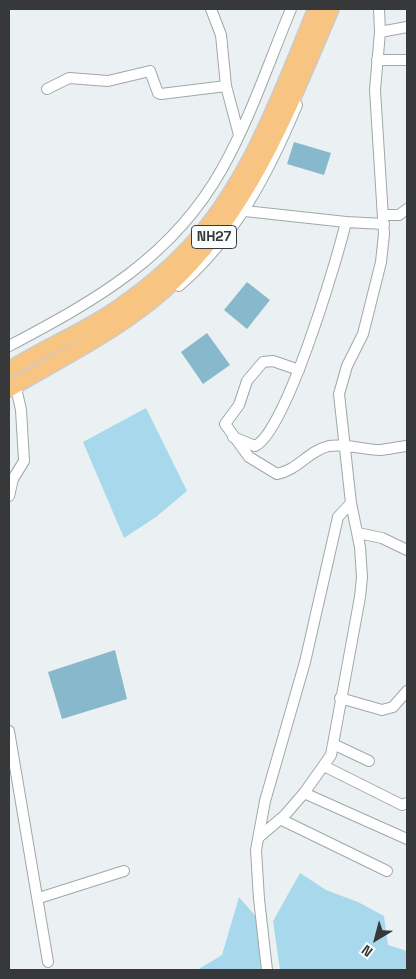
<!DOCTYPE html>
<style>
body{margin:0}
#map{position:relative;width:416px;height:979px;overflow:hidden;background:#ebf1f3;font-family:"Space Grotesk",sans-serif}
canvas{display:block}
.frame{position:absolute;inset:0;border:10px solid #363839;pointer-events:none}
.north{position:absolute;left:351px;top:914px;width:50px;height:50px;-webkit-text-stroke:4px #fbfefe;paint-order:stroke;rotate:217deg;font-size:14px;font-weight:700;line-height:20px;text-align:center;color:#363839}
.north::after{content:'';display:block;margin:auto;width:18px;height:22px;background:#363839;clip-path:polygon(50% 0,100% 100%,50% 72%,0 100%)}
</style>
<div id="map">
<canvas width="416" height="979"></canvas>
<div class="frame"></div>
<div class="north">N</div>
</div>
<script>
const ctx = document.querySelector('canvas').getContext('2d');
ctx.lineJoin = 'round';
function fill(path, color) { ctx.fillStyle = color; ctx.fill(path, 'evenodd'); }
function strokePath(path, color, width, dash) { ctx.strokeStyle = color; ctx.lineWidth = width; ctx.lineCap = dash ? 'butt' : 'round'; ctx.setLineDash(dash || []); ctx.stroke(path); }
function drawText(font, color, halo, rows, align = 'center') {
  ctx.font = font + ' "Space Grotesk",sans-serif'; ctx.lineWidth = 4; ctx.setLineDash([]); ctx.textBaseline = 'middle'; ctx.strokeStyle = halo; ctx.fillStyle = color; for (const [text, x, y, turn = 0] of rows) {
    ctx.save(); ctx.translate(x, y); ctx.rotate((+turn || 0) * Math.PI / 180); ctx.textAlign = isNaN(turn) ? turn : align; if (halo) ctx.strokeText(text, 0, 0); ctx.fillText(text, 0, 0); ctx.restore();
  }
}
fill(new Path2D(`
 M146,408L187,491L156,517L124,538L83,442Z
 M300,873L326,890L358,902L384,916L388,945L407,951V970H280L273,921Z
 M239,897L258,919L261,970H197L222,955Z`), '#a7d8eb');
fill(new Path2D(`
 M294,142L331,153L324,175L287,164Z
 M247,282L270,300L247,329L224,310Z
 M207,333L230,365L203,384L181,352Z
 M115,650L127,699L62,719L48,672Z`), '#88b8cb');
const minor = new Path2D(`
 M211,9L221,35L226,86L239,135
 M380,32L407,27
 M377,60H407
 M47,89L69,78L108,81L150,71L158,93L161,94L226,86
 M384,215H399L407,209
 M346,222L384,224
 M179,286C235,238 269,172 297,105
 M9,346C96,300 172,258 222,169C250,119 269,62 291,9
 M299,370L273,361L263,362L247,381L239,405L225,424L249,457L277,474C298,470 308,451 329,446C346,443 363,450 380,450C389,449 398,447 407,446
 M233,437L255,446C286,432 337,260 346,222L245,211
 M9,496L13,479L24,461L21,410L17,392
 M358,533L382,538L407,550
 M340,698L382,710L393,707L407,691
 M9,731L48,962
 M333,744L369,761
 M324,766L402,805L407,803
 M304,793L407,839
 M280,819L387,871
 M258,838L285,815L304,793L331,755L360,597L362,577L360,547L351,503L339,394L347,366L363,334L381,262L384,234L375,90L380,32L379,9
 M39,898L124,871
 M267,970L259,899L256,850L265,801L305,662L338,517L351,503`);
const highway = new Path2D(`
 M9,370C45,347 86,331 121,306C144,290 168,270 188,249C250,183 282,91 316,9
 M9,389C57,361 107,336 150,302C243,229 286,114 331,9`);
strokePath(minor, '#a1a7a9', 12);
strokePath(highway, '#cbcbcc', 18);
strokePath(minor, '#fff', 10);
strokePath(highway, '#f7c481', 15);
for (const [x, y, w] of [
 [214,237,45]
]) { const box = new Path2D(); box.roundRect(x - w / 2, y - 11.5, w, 23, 4); ctx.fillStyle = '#fbfefe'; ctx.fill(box); strokePath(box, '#363839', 1); }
drawText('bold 14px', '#363839', null, [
 ["NH27",214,237]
]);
</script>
